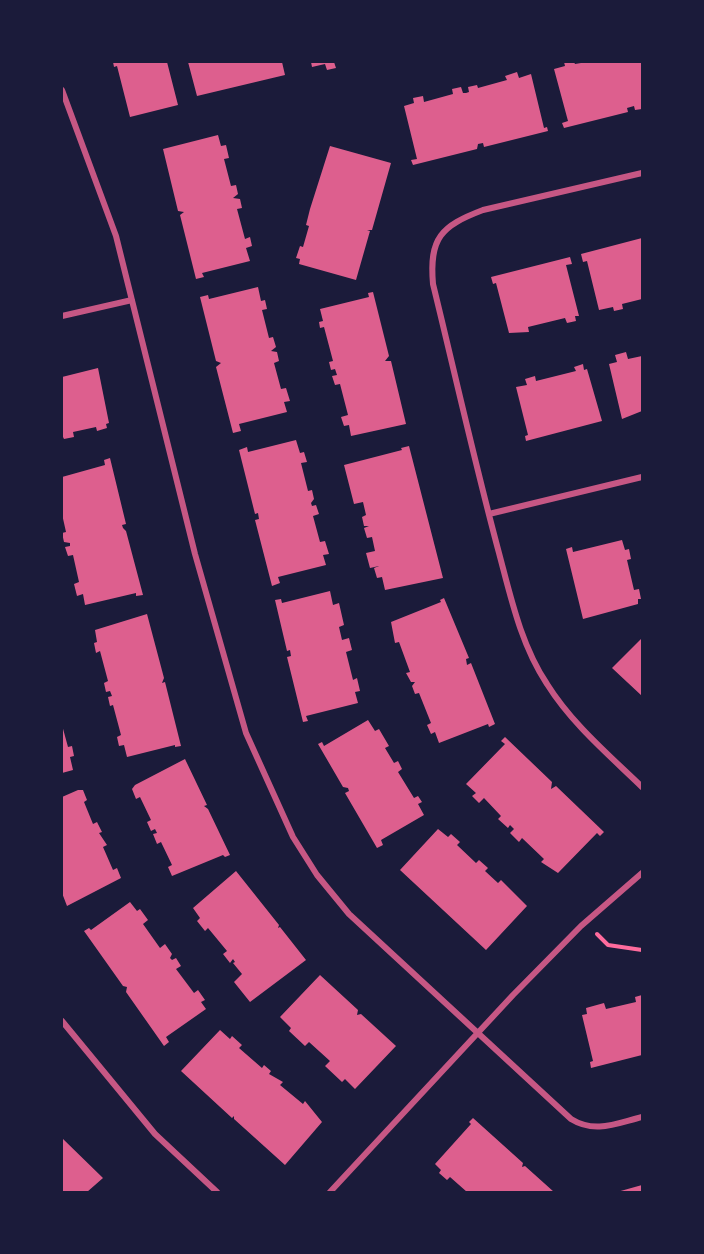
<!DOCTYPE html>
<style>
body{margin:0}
#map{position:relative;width:704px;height:1254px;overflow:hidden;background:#1b1b3a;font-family:"Asap Condensed",sans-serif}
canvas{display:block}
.frame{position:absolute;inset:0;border:63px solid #1b1b3a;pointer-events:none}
</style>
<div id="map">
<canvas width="704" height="1254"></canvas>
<div class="frame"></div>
</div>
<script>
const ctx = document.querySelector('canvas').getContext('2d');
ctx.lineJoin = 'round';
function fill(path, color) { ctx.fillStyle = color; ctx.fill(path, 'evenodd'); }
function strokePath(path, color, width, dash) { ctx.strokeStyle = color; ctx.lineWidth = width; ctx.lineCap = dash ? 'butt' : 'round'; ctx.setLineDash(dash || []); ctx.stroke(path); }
fill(new Path2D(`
 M113,62H167L178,105L130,117L117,66L114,67Z
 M188,62H282L285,75L197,96Z
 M311,62H334L336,68L327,70L325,64L312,67Z
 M564,62H574L575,64L587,62H642V109L635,110L634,106L627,108L628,112L564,128L562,123L568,121L554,69L565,66Z
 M517,72L519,78L531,74L544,128L547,127L548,131L484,147L483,143L478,144L477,149L413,165L411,160L417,159L404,106L414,103L413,98L423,96L424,102L453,94L452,89L461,87L463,93H466L469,92L468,87L477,85L478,88L507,80L505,76Z
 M218,135L221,146L226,145L229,158L224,159L231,186L236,185L238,194L233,198L240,199L242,208L237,209L245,239L250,237L252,246L246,248L250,261L202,273L204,277L196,279L180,215L184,212L178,211L163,149Z
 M330,146L391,163L372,230H367L370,231L356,280L299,264L300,259L296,258L300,246L303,247L309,226L306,225L310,209Z
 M642,238V299L622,304L623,309L614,311L613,307L599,310L587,261L583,262L581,254Z
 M570,257L572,264L566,265L579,316H575L576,321L567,323L565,318L528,327L529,332L509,333L496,283L493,284L491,277Z
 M258,287L261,301L265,300L267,309L262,310L269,338L273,337L276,347L271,351L277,352L279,361L274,363L281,389L286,388L290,401L284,402L287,412L239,424L241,431L233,433L216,367L221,363L216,361L200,297L208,295L209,299Z
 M373,292L389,356L385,361H391L406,424L351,436L349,425L344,426L341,417L348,415L340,384L335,385L332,376L337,375L335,369L331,370L329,362L333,361L324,327L320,328L319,322L323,321L320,309L369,297L368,293Z
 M626,352L628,359L642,356V411L622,419L609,364L617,362L615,355Z
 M583,364L584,370L587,369L602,421L526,441L525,436L528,435L516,387L527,385L525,379L535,376L536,381L576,371L574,367Z
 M98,368L109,423L106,424L107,428L97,431L96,427L73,432L74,437L64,439L62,435V377Z
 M296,440L300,453L304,452L307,462L301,463L308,491L312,490L314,499L311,503L312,506L316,505L319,514L313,516L320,542L325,541L329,554L323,555L326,565L278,577L280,583L272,586L255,520L259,519L258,513L255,514L239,450L247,447L248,452Z
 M409,446L443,578L385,590L382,577L377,578L374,568L379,566L370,568L366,553L375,551L372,537L367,538L364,528L369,526H364L362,517L366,515L363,502L354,504L344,465L402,450L401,448Z
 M110,458L126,524L122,525L123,528L126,531L143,595L136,596V593L85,605L83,594L77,596L74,584L79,582L73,555L68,556L65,547L70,546V543L64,542L62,533L66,532L62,514V477L105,465L104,460Z
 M622,540L625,550L629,549L631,559L627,560L634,590L639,589L641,599H638V604L583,619L566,549L572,547L573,552Z
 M330,591L333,605L339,603L344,625L339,627L342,640L349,638L352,650L346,652L353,680L357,678L360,691L355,692L358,703L306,716L308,721L303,722L287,657L291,656L290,650L287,651L275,600L281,599L282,603Z
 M444,598L469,658L466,659L467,665L471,663L495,724L489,727L488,724L439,743L435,732L431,734L427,725L431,723L419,693L415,694L412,686L415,682H411L406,673L410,672L399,642L395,643L391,622L441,602L440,600Z
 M147,614L164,678L162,683L165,682L181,746L175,747V745L127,757L124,745L119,746L117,737L121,735L113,705L110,706L108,697L112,696L110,691L106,692L104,683L108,681L100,651L96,653L94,643L97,642L95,630Z
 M642,638V696L612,668Z
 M368,720L375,731L379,729L389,746L385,748L394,763L398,761L402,769L398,772L414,798L418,796L422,802L418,804L424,815L381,840L383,845L377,848L345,793L349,791L348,788L343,787L318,744L322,742L324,746Z
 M62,725L68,747L72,746L74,756L70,757L73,770L62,773Z
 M505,737L552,782L551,789L556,786L604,832L600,836L597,833L558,873L541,862L544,859L522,838L519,842L510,833L514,829L510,825L508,828L498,819L501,816L484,798L479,803L472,796L476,793L466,784L505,744L501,741Z
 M185,759L207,805L204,806L208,809L230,855L225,857L223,855L172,876L168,867L172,865L161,842L157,844L153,834L157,833L155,829L151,831L147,822L151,820L140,797L136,799L132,789L135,785Z
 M78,790H83L87,800L84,802L93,824L97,822L102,832L99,833L107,845L103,847L113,870L117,868L121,878L67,906L62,893V797Z
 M438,829L448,837L451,834L460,842L457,845L476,863L479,860L488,868L485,871L498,883L501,880L527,906L486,950L400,870Z
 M236,871L279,925L278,928L280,927L306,960L250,1002L234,982L242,974L233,963L235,962L233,959L230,963L223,954L227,951L208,928L205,931L197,921L200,918L193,908Z
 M130,902L137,911L140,909L148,920L143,924L160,948L165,944L172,954L170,958L172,960L176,958L181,966L176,969L194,993L198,990L205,1000L201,1002L206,1009L166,1037L169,1042L164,1046L126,992L127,987L123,986L84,931L89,928L91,930Z
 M320,975L358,1010L357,1015L361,1014L396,1046L355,1089L345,1079L342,1082L325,1066L330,1061L309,1042L305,1046L289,1031L291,1028L280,1017Z
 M642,995V1055L591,1068L590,1062L593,1061L582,1015L587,1014L586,1008L604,1003L606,1009L636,1002L635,997Z
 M220,1030L230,1039L232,1036L242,1045L239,1048L262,1068L264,1065L271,1071L269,1074L283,1082L280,1085L303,1104L305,1101L322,1122L285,1165L234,1119V1116L232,1118L181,1071Z
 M473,1118L523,1163L522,1167L525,1166L554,1192H467L450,1177L447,1180L439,1173L441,1170L435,1164L471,1124L469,1122Z
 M62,1138L103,1178L87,1192H62Z
 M642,1185V1192H617Z`), '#dd5f8e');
strokePath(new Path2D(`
 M597,934L608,945L642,950`), '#ff6b9d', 4);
strokePath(new Path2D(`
 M62,90L116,236L195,554L246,733L293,837L317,875L349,914L571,1119C595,1134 617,1123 642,1117
 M642,173L483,210C441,226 429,238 433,284C455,374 475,464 499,553C511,598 521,645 547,684C572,724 609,755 642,787
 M62,316L132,300
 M489,514L642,477
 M62,1021L155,1134L217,1192
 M330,1192L513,995L581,926L642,873`), '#c65784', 6);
</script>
